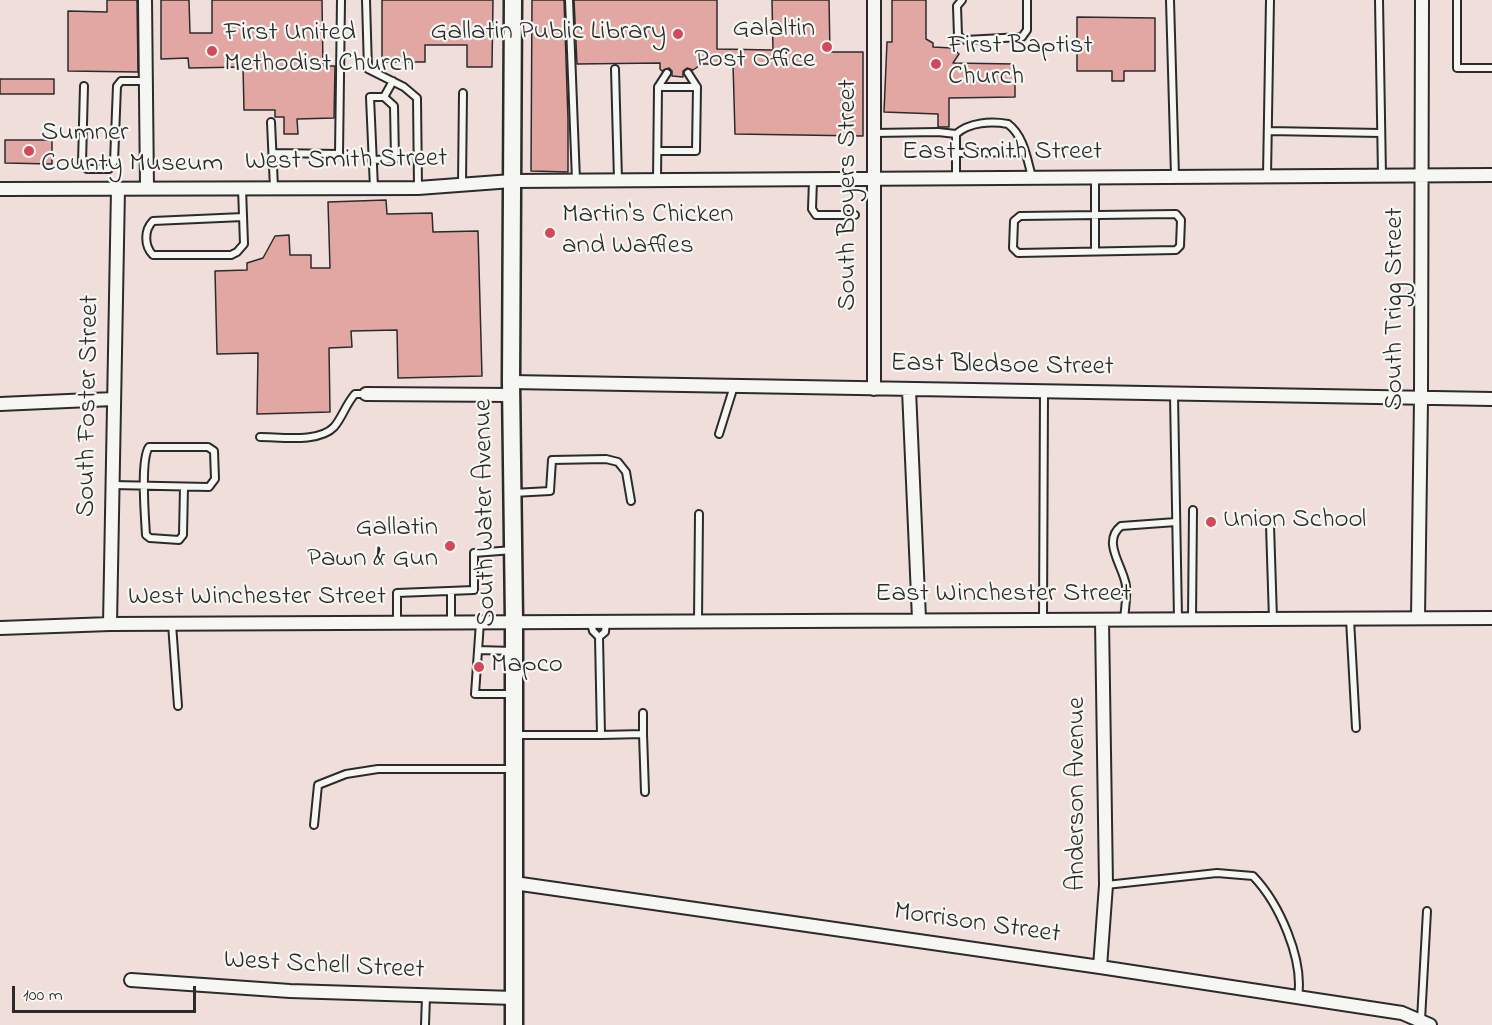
<!DOCTYPE html>
<style>
body{margin:0}
#map{position:relative;width:1492px;height:1025px;overflow:hidden;background:#f0deda;font-family:"Indie Flower",sans-serif}
canvas{display:block}
.scale{position:absolute;left:12px;top:986px;width:184px;height:27px;box-sizing:border-box;border:3px solid #2b2b2b;border-top:0;padding-left:8px;font-size:18px;line-height:21px;white-space:nowrap;color:#2b2b2b;-webkit-text-stroke:4px #f6f6f2;paint-order:stroke}
</style>
<div id="map">
<canvas width="1492" height="1025"></canvas>
<div class="scale">100 m</div>
</div>
<script>
const ctx = document.querySelector('canvas').getContext('2d');
ctx.lineJoin = 'round';
function fill(path, color) { ctx.fillStyle = color; ctx.fill(path, 'evenodd'); }
function strokePath(path, color, width, dash) { ctx.strokeStyle = color; ctx.lineWidth = width; ctx.lineCap = dash ? 'butt' : 'round'; ctx.setLineDash(dash || []); ctx.stroke(path); }
function drawText(font, color, halo, rows, align = 'center') {
  ctx.font = font + ' "Indie Flower",sans-serif'; ctx.lineWidth = 4.5; ctx.setLineDash([]); ctx.textBaseline = 'middle'; ctx.strokeStyle = halo; ctx.fillStyle = color; for (const [text, x, y, turn = 0] of rows) {
    ctx.save(); ctx.translate(x, y); ctx.rotate((+turn || 0) * Math.PI / 180); ctx.textAlign = isNaN(turn) ? turn : align; if (halo) ctx.strokeText(text, 0, 0); ctx.fillText(text, 0, 0); ctx.restore();
  }
}
const building = new Path2D(`
 M107,0H137L138,72L68,71V11L107,12Z
 M161,0H189L190,33H212V0H322L323,66H335L334,118L297,119L298,134H284V117H275V110H244L243,67L189,68L188,58L161,59Z
 M382,0H493L492,67H467V45H425V62H382Z
 M532,0H564L568,119V172L531,171Z
 M574,0H717V49L773,50L772,0H829L830,52H863V136L735,134L733,64H702L693,70L687,68L683,71V77L672,76V71L669,68L662,71L660,69V63L577,64Z
 M892,0H926V39L933,43V47L952,48L959,54L953,63L1015,64V97L949,98V127H938V114L884,112L887,42H892Z
 M1077,17L1155,18V71H1124V81H1112V71H1077Z
 M0,79H54V94H0Z
 M5,140H52V164L5,163Z
 M386,200L387,214L432,213L433,232L478,231L482,376L398,378L397,330L351,331L352,347L329,348L330,412L257,414L258,353L217,354L215,271L247,270V263L263,258L275,236L289,235L290,255H311V268H330L328,202Z`);
fill(building, '#e2a7a3');
strokePath(building, '#2b2b2b', 1.5);
const lane = new Path2D(`
 M366,0L368,69L404,87L417,98L418,188
 M569,0L576,180
 M962,0L957,6L958,36L965,40L1022,37L1027,30V0
 M1170,0L1175,176
 M1379,0L1382,175
 M1457,0V68H1492
 M615,69L618,180
 M688,73L697,87
 M84,86L82,163L87,169H109L114,162L117,86L121,81H146
 M658,87L667,73
 M271,122L274,188
 M1268,131L1381,133
 M874,133L938,132L956,134C970,122 991,121 1008,124C1024,136 1027,159 1032,177
 M956,134V178
 M273,153L339,154L341,0
 M956,153L1025,152
 M372,160L395,159L394,106L384,97
 M1267,176L1270,0
 M1095,178V251
 M657,180L658,87H697L696,151H658
 M813,180L812,209L816,215H855
 M462,184L463,93
 M242,188L244,244L237,252L231,255H153C144,246 144,230 153,221L243,217
 M374,188L370,97H384L393,81
 M1176,214L1181,220L1180,246L1176,250L1018,253L1013,248L1014,221L1020,216Z
 M1174,395L1178,619
 M719,434L734,386
 M260,437C281,437 319,443 334,427C342,418 346,404 355,394H366
 M113,485L209,487L215,479L214,451L208,447H149C140,460 145,516 146,535L150,538L179,540L183,535L184,487
 M513,493L550,491L552,460L606,459L618,462L626,472L631,501
 M1270,525L1273,619
 M451,591V622
 M1043,619L1044,392
 M1124,619C1125,609 1127,597 1126,586C1124,567 1101,542 1121,526L1176,522
 M1192,619L1193,510
 M1350,619L1356,728
 M698,620L699,514
 M590,621L593,631L599,637
 M397,622V593L474,590V553L513,550
 M480,622L475,694H513
 M172,624L178,706
 M478,650L513,651
 M643,734L645,792
 M515,735H601L599,637L605,632L606,621
 M601,735L643,734V713
 M314,825L318,785L346,774L378,769H514
 M1106,885L1217,873L1253,876C1279,903 1304,959 1298,997
 M1421,1020L1427,911
 M425,1025L426,996`);
const street = new Path2D(`
 M145,0L147,188
 M0,189L418,188L512,181L1492,175
 M511,382L1492,399
 M874,389V0
 M909,390L919,619
 M366,394L511,395
 M0,404L113,399
 M1418,618L1421,399L1422,0
 M110,624L118,189
 M0,628L110,624L1492,618
 M514,883L1100,967L1402,1013L1430,1025
 M1100,967L1106,885L1102,620
 M131,980L290,991L514,998`);
const secondary = new Path2D(`
 M513,0L511,382L514,621V1025`);
strokePath(lane, '#2b2b2b', 10);
strokePath(street, '#2b2b2b', 16);
strokePath(secondary, '#2b2b2b', 21);
strokePath(lane, '#f6f6f2', 6);
strokePath(street, '#f6f6f2', 12);
strokePath(secondary, '#f6f6f2', 16);
for (const [x, y, r, color] of [
 [678,34,6,"#d1495b"],
 [827,47,6,"#d1495b"],
 [212,51,6,"#d1495b"],
 [936,64,6,"#d1495b"],
 [29,151,6,"#d1495b"],
 [550,233,6,"#d1495b"],
 [1211,522,6,"#d1495b"],
 [450,546,6,"#d1495b"],
 [479,667,6,"#d1495b"]
]) { const dot = new Path2D(); dot.arc(x, y, r, 0, 2 * Math.PI); ctx.fillStyle = color; ctx.fill(dot); strokePath(dot, '#f6f6f2', 2); }
drawText('27px', '#2b2b2b', '#f6f6f2', [
 ["Galaltin",815,31,"right"],
 ["Post Office",815,62,"right"],
 ["Gallatin Public Library",666,34,"right"],
 ["First United",224,35],
 ["Methodist Church",224,66],
 ["First Baptist",948,48],
 ["Church",948,79],
 ["Sumner",41,135],
 ["County Museum",41,166],
 ["Martin's Chicken",562,217],
 ["and Waffles",562,248],
 ["Union School",1223,522],
 ["Gallatin",438,530,"right"],
 ["Pawn & Gun",438,561,"right"],
 ["Mapco",491,667]
], 'left');
drawText('27px', '#2b2b2b', '#f6f6f2', [
 ["East Smith Street",1002,154],
 ["West Smith Street",346,162,-1],
 ["South Boyers Street",850,195,-90],
 ["South Trigg Street",1397,309,-90],
 ["East Bledsoe Street",1002,367,1],
 ["South Foster Street",90,406,-89],
 ["South Water Avenue",487,513,-91],
 ["East Winchester Street",1003,596],
 ["West Winchester Street",257,599],
 ["Anderson Avenue",1079,794,-90],
 ["Morrison Street",977,925,8],
 ["West Schell Street",324,967,3]
]);
</script>
